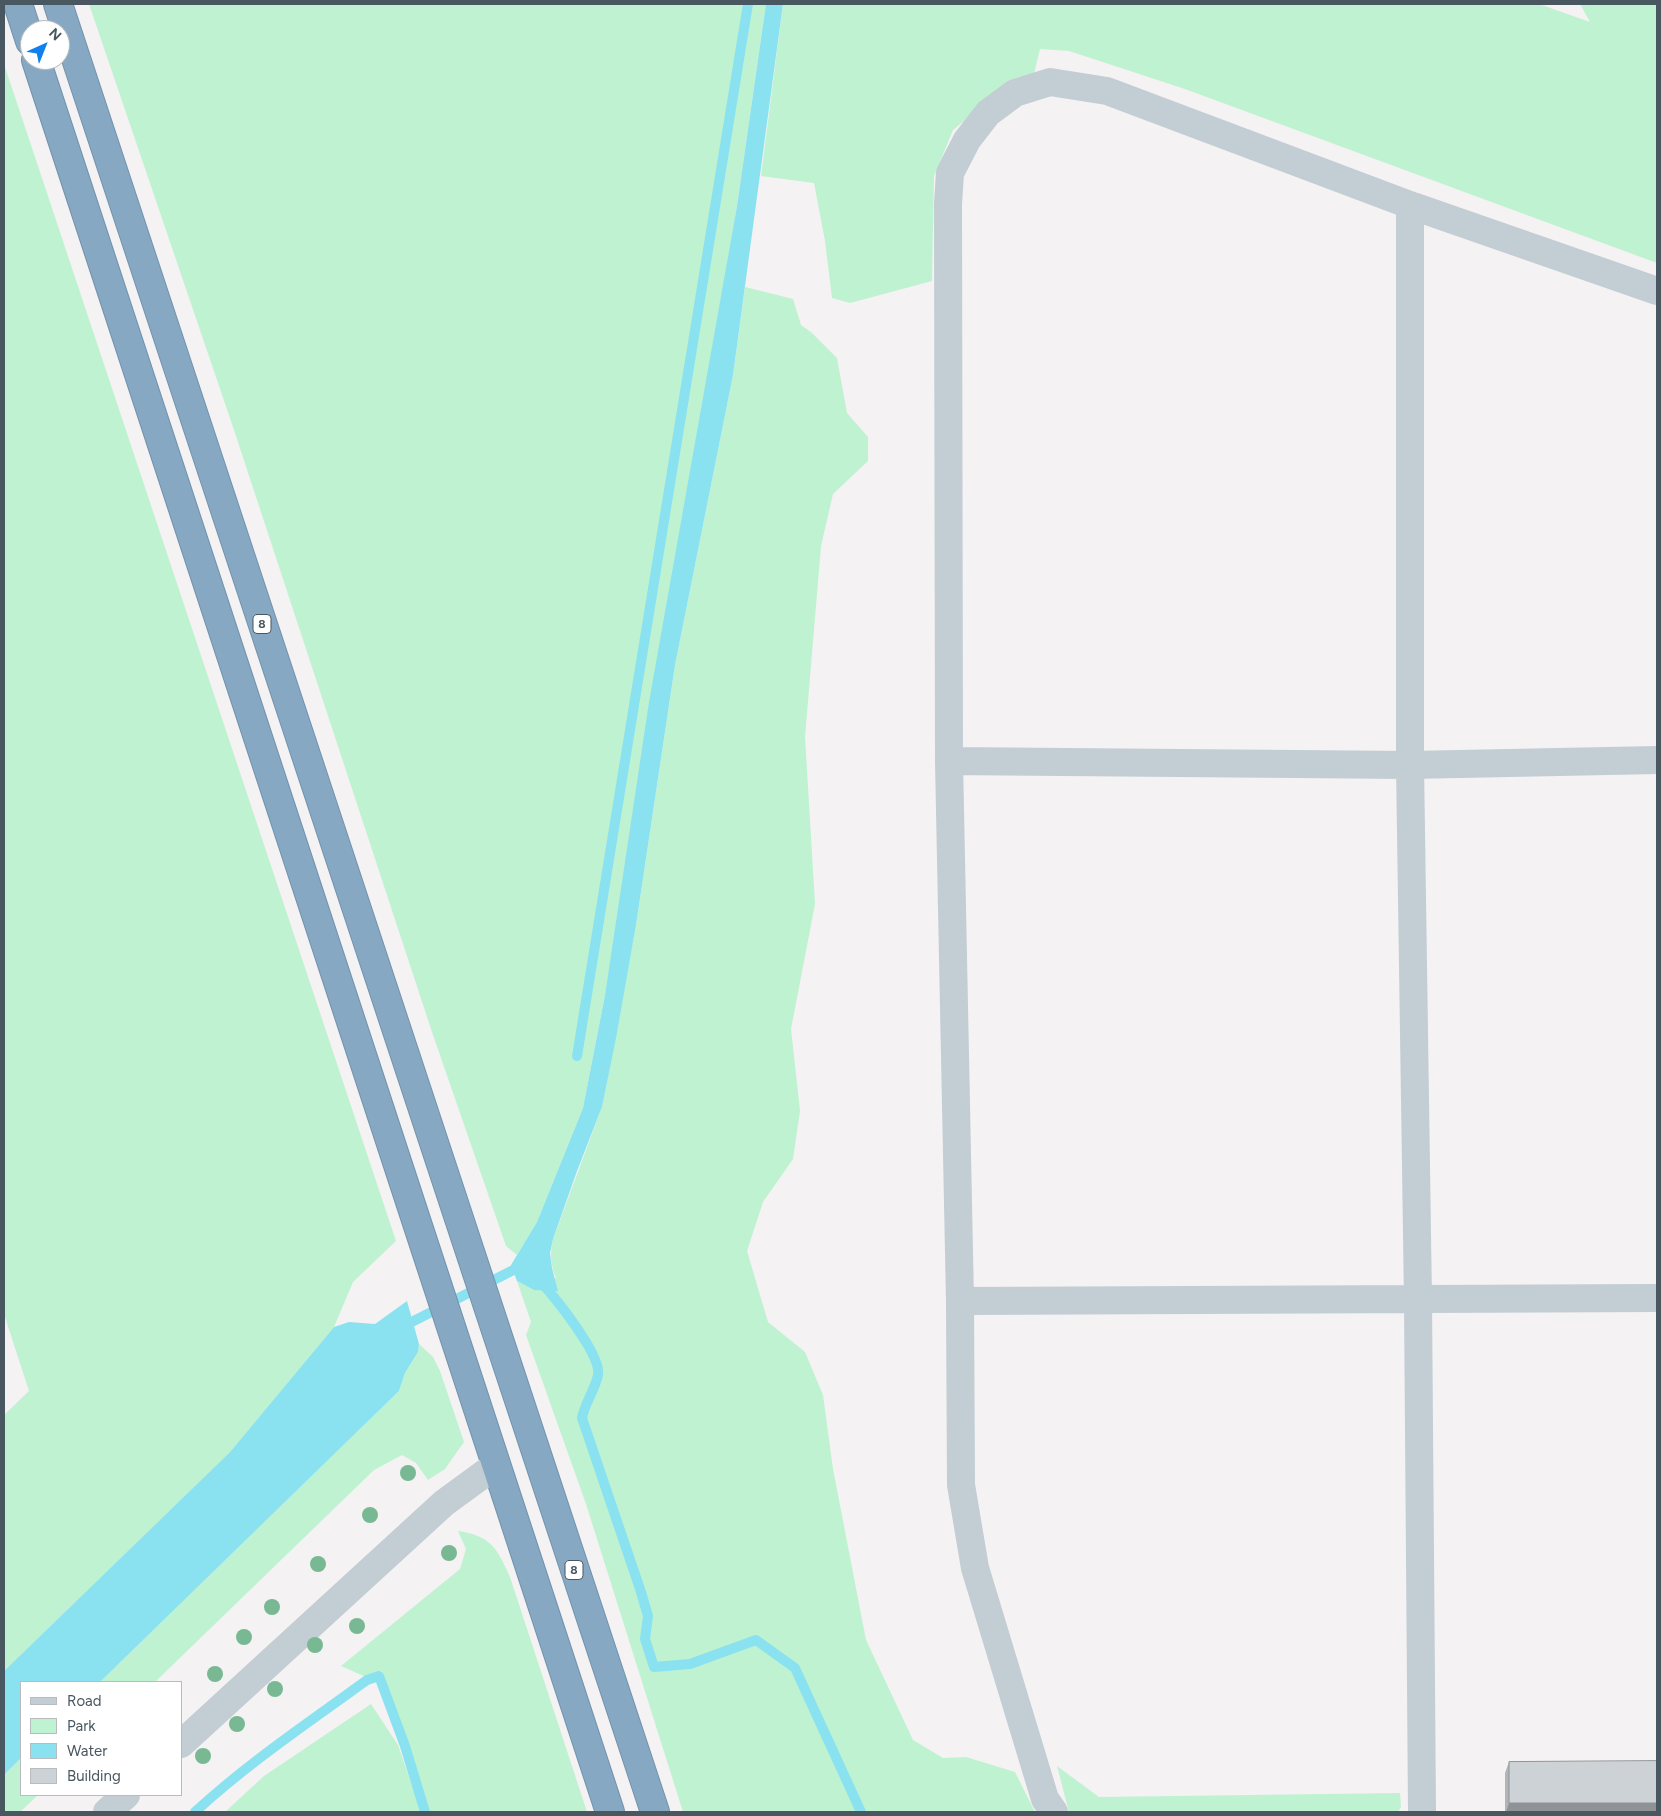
<!DOCTYPE html>
<style>
body{margin:0}
#map{position:relative;width:1661px;height:1816px;overflow:hidden;background:#f4f2f2;font-family:Figtree,sans-serif}
canvas{display:block}
.frame{position:absolute;inset:0;border:5px solid #485760;pointer-events:none}
.legend{position:absolute;left:20px;top:1681px;width:162px;height:115px;box-sizing:border-box;background:#fff;border:1px solid #b6bcbf;margin:0;padding:6px 9px;list-style:none;font-size:15px;color:#485760}
.legend li{display:flex;align-items:center;gap:10px;height:25px}
.legend b{width:25px;border:1px solid #b6bcbf}
.north{position:absolute;left:20px;top:20px;width:50px;height:50px;box-sizing:border-box;background:#fff;border:1px solid #b6bcbf;border-radius:50%;rotate:44deg;font-size:14px;font-weight:700;line-height:20px;text-align:center;color:#485760}
.north::after{content:'';display:block;margin:auto;width:18px;height:22px;background:#1080f0;clip-path:polygon(50% 0,100% 100%,50% 72%,0 100%)}
</style>
<div id="map">
<canvas width="1661" height="1816"></canvas>
<div class="frame"></div>
<ul class="legend">
<li><b style="height:6px;background:#c2cdd4"></b>Road</li>
<li><b style="height:14px;background:#bff2d0"></b>Park</li>
<li><b style="height:14px;background:#8ae2f1"></b>Water</li>
<li><b style="height:14px;background:#cdd2d6"></b>Building</li>
</ul>
<div class="north">N</div>
</div>
<script>
const ctx = document.querySelector('canvas').getContext('2d');
ctx.lineJoin = 'round';
function fill(path, color) { ctx.fillStyle = color; ctx.fill(path, 'evenodd'); }
function strokePath(path, color, width, dash) { ctx.strokeStyle = color; ctx.lineWidth = width; ctx.lineCap = dash ? 'butt' : 'round'; ctx.setLineDash(dash || []); ctx.stroke(path); }
function drawText(font, color, halo, rows, align = 'center') {
  ctx.font = font + ' Figtree,sans-serif'; ctx.lineWidth = 5; ctx.setLineDash([]); ctx.textBaseline = 'middle'; ctx.strokeStyle = halo; ctx.fillStyle = color; for (const [text, x, y, turn = 0] of rows) {
    ctx.save(); ctx.translate(x, y); ctx.rotate((+turn || 0) * Math.PI / 180); ctx.textAlign = isNaN(turn) ? turn : align; if (halo) ctx.strokeText(text, 0, 0); ctx.fillText(text, 0, 0); ctx.restore();
  }
}
fill(new Path2D(`
 M89,4H766L737,206L605,995L583,1108L537,1222L517,1255L506,1246L432,1032L233,427Z
 M783,4H1539L1590,22L1580,4H1657V263L1185,89L1069,51L1040,49L1034,74L1011,83L953,130L934,176L932,281L850,303L832,298L825,241L814,183L761,176Z
 M4,64L396,1241L353,1282L334,1327L230,1452L4,1671V1415L29,1391L4,1314Z
 M745,287L793,299L801,325L812,333L837,358L847,413L868,437V461L833,494L821,546L805,737L815,904L791,1029L800,1111L793,1159L763,1202L747,1251L768,1322L805,1352L823,1395L833,1469L866,1640L913,1740L943,1758L966,1757L1015,1772L1035,1812H683L586,1504L526,1335L531,1322L517,1281L534,1290L556,1278C550,1264 550,1253 553,1239L602,1107L636,925L675,665L733,375Z
 M419,1344L433,1357L440,1371L464,1442L445,1469L428,1480L416,1463L402,1455L374,1470L155,1682H100L399,1391L405,1373L418,1352Z
 M458,1531C491,1536 497,1548 510,1577L587,1812H429L382,1671L366,1677L341,1666L460,1569L466,1549Z
 M371,1704L398,1745L421,1812H225L264,1776Z
 M21,1758V1795H38L20,1812H4V1775Z
 M1057,1766L1099,1797L1400,1793L1401,1807L1398,1812H1069Z`), '#bff2d0');
fill(new Path2D(`
 M766,4H783L733,375L675,665L636,925L616,1038L602,1107L577,1171L553,1239L550,1253L552,1268L558,1291L534,1290L517,1281L511,1265L537,1222L583,1108L605,995L649,702L737,206Z
 M407,1301L419,1344L418,1352L405,1373L399,1391L100,1682H21V1758L4,1775V1671L230,1452L334,1327L349,1322L375,1324Z`), '#8ae2f1');
strokePath(new Path2D(`
 M577,1056L748,4
 M539,1280C553,1295 602,1355 598,1375C595,1390 585,1402 582,1418L641,1592L648,1616L645,1639L654,1667L690,1664L756,1640L795,1668L861,1812
 M402,1327L525,1264
 M195,1812C248,1763 308,1723 367,1680L379,1676L405,1746L425,1812`), '#8ae2f1', 10);
const motorway = new Path2D(`
 M18,4L30,41
 M58,4L655,1812
 M36,60L610,1812`);
strokePath(motorway, '#7293ae', 30);
strokePath(new Path2D(`
 M1410,205V765L1418,1300L1422,1812
 M949,761L1410,765L1657,760
 M960,1301L1657,1298
 M181,1744L444,1503L496,1465
 M107,1812L126,1795
 M1054,1812L1045,1799L975,1568L961,1485L960,1301L949,761L948,204L950,173L967,140L988,113L1015,93L1050,82L1107,91L1410,205L1657,291`), '#c2cdd4', 28);
strokePath(motorway, '#87a8c2', 28);
ctx.fillStyle = '#78b893';
for (const [x, y] of [
 [408,1473],
 [370,1515],
 [449,1553],
 [318,1564],
 [272,1607],
 [357,1626],
 [244,1637],
 [315,1645],
 [215,1674],
 [275,1689],
 [237,1724],
 [203,1756]
]) { ctx.beginPath(); ctx.arc(x, y, 8, 0, 2 * Math.PI); ctx.fill(); }
fill(new Path2D(`
 M1509,1762L1657,1812H1505V1773Z`), '#b0b5b8');
fill(new Path2D(`
 M1509,1803H1657V1812H1506Z`), '#909396');
const building = new Path2D(`
 M1657,1761V1803H1509V1762Z`);
fill(building, '#cdd2d6');
strokePath(building, '#909396', 1);
for (const [x, y, w] of [
 [262,624,18],
 [574,1570,18]
]) { const box = new Path2D(); box.roundRect(x - w / 2, y - 9.5, w, 19, 4); ctx.fillStyle = '#fff'; ctx.fill(box); strokePath(box, '#485760', 1); }
drawText('bold 12px', '#485760', null, [
 ["8",262,624],
 ["8",574,1570]
]);
</script>
